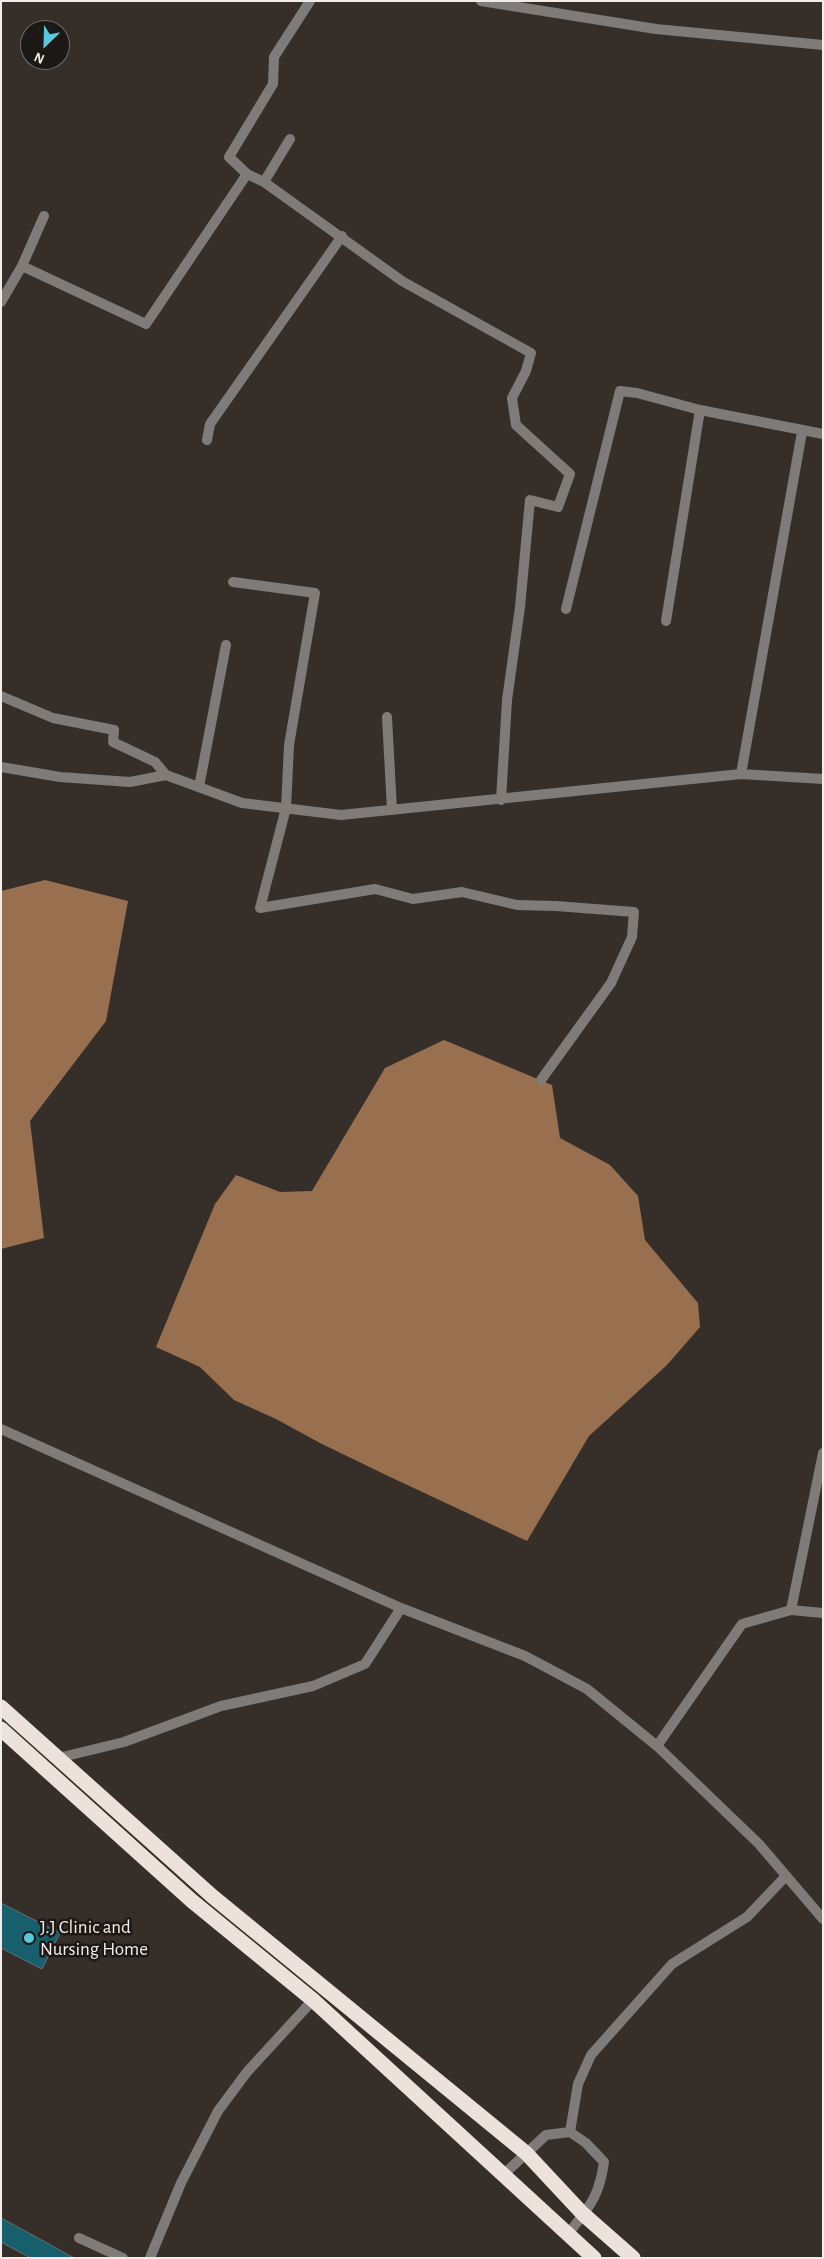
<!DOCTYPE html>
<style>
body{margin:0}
#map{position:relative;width:824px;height:2259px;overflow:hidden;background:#362f29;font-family:"Alegreya Sans",sans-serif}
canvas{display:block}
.frame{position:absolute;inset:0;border:2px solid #f1ece8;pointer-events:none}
.north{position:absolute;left:20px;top:20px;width:50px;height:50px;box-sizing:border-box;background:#1b1815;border:1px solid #716d69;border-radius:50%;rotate:204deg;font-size:14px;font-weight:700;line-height:20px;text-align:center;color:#f1ece8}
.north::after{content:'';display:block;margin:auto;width:18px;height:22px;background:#55cadf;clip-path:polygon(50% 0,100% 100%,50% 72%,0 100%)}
</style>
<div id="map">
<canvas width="824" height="2259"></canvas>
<div class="frame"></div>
<div class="north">N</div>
</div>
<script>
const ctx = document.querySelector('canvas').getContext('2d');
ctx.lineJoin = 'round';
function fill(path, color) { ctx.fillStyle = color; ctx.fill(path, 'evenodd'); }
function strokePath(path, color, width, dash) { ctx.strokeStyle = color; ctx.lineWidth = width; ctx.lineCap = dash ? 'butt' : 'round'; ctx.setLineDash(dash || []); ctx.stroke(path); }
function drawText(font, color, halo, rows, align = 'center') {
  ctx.font = font + ' "Alegreya Sans",sans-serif'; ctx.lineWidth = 5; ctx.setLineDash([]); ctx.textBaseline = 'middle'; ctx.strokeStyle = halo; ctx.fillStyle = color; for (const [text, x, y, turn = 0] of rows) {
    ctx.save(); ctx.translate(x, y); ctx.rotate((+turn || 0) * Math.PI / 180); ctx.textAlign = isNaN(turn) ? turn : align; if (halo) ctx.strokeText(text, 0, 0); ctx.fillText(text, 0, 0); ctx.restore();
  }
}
fill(new Path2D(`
 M45,880L128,901L106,1021L30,1121L44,1238L1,1249V891Z
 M444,1040L552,1085L560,1138L610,1165L638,1196L645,1240L698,1303L700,1327L667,1365L589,1436L527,1541L386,1475L320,1443L276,1419L234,1400L200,1367L156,1347L215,1204L236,1175L280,1192L312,1191L385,1068Z`), '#99704f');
const building = new Path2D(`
 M1,1903L60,1933L42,1969L1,1948Z
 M1,2218L38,2238L74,2258H31L12,2248L1,2242Z`);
fill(building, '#175f6c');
strokePath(building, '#647073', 1);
strokePath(new Path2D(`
 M310,1L274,57L273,84L229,157L247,174L264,182L402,281L531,353L526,371L512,398L516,425L570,474L558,507L530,500L520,607L507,700L501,800
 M481,1L656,29L823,45
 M264,182L290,139
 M44,216L22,266L146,324L247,174
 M1,302L22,266
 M802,432L741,774L823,779
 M207,440L210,424L342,236
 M233,582L315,593L289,745L286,808L260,908L375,889L413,899L462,892L517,905L556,906L634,912L632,937L611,983L541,1080
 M566,609L620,391L637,393L700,410L823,434
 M666,621L700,410
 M1,696L53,718L114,730L113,742L155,762L166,775
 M387,717L392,810
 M1,767L60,777L130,782L166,775L242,803L341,815L741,774
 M199,787L226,645
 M1,1429L401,1608L525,1656L587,1689L657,1746L759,1844L823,1919
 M791,1610L823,1453
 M657,1746L742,1624L791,1610L823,1613
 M58,1758L124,1742L221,1706L313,1686L365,1664L401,1608
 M570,2132L578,2084L591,2055L672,1964L747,1917L786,1876
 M503,2175L546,2135L570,2132L586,2143L604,2162C599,2198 589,2207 568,2234
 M79,2238L123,2258
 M150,2258L181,2183L218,2111L247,2072L313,2000`), '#7f7b78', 10);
strokePath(new Path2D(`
 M1,1707L212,1896L526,2153L583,2214L633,2258
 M1,1729L192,1901L313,2000L594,2258`), '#ece2db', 15);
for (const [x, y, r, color] of [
 [29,1938,6,"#55cadf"]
]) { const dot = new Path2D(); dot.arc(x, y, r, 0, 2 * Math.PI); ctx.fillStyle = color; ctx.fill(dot); strokePath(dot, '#1b1815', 2); }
drawText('19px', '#f1ece8', '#1b1815', [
 ["J.J Clinic and",40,1927],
 ["Nursing Home",40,1949]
], 'left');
</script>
